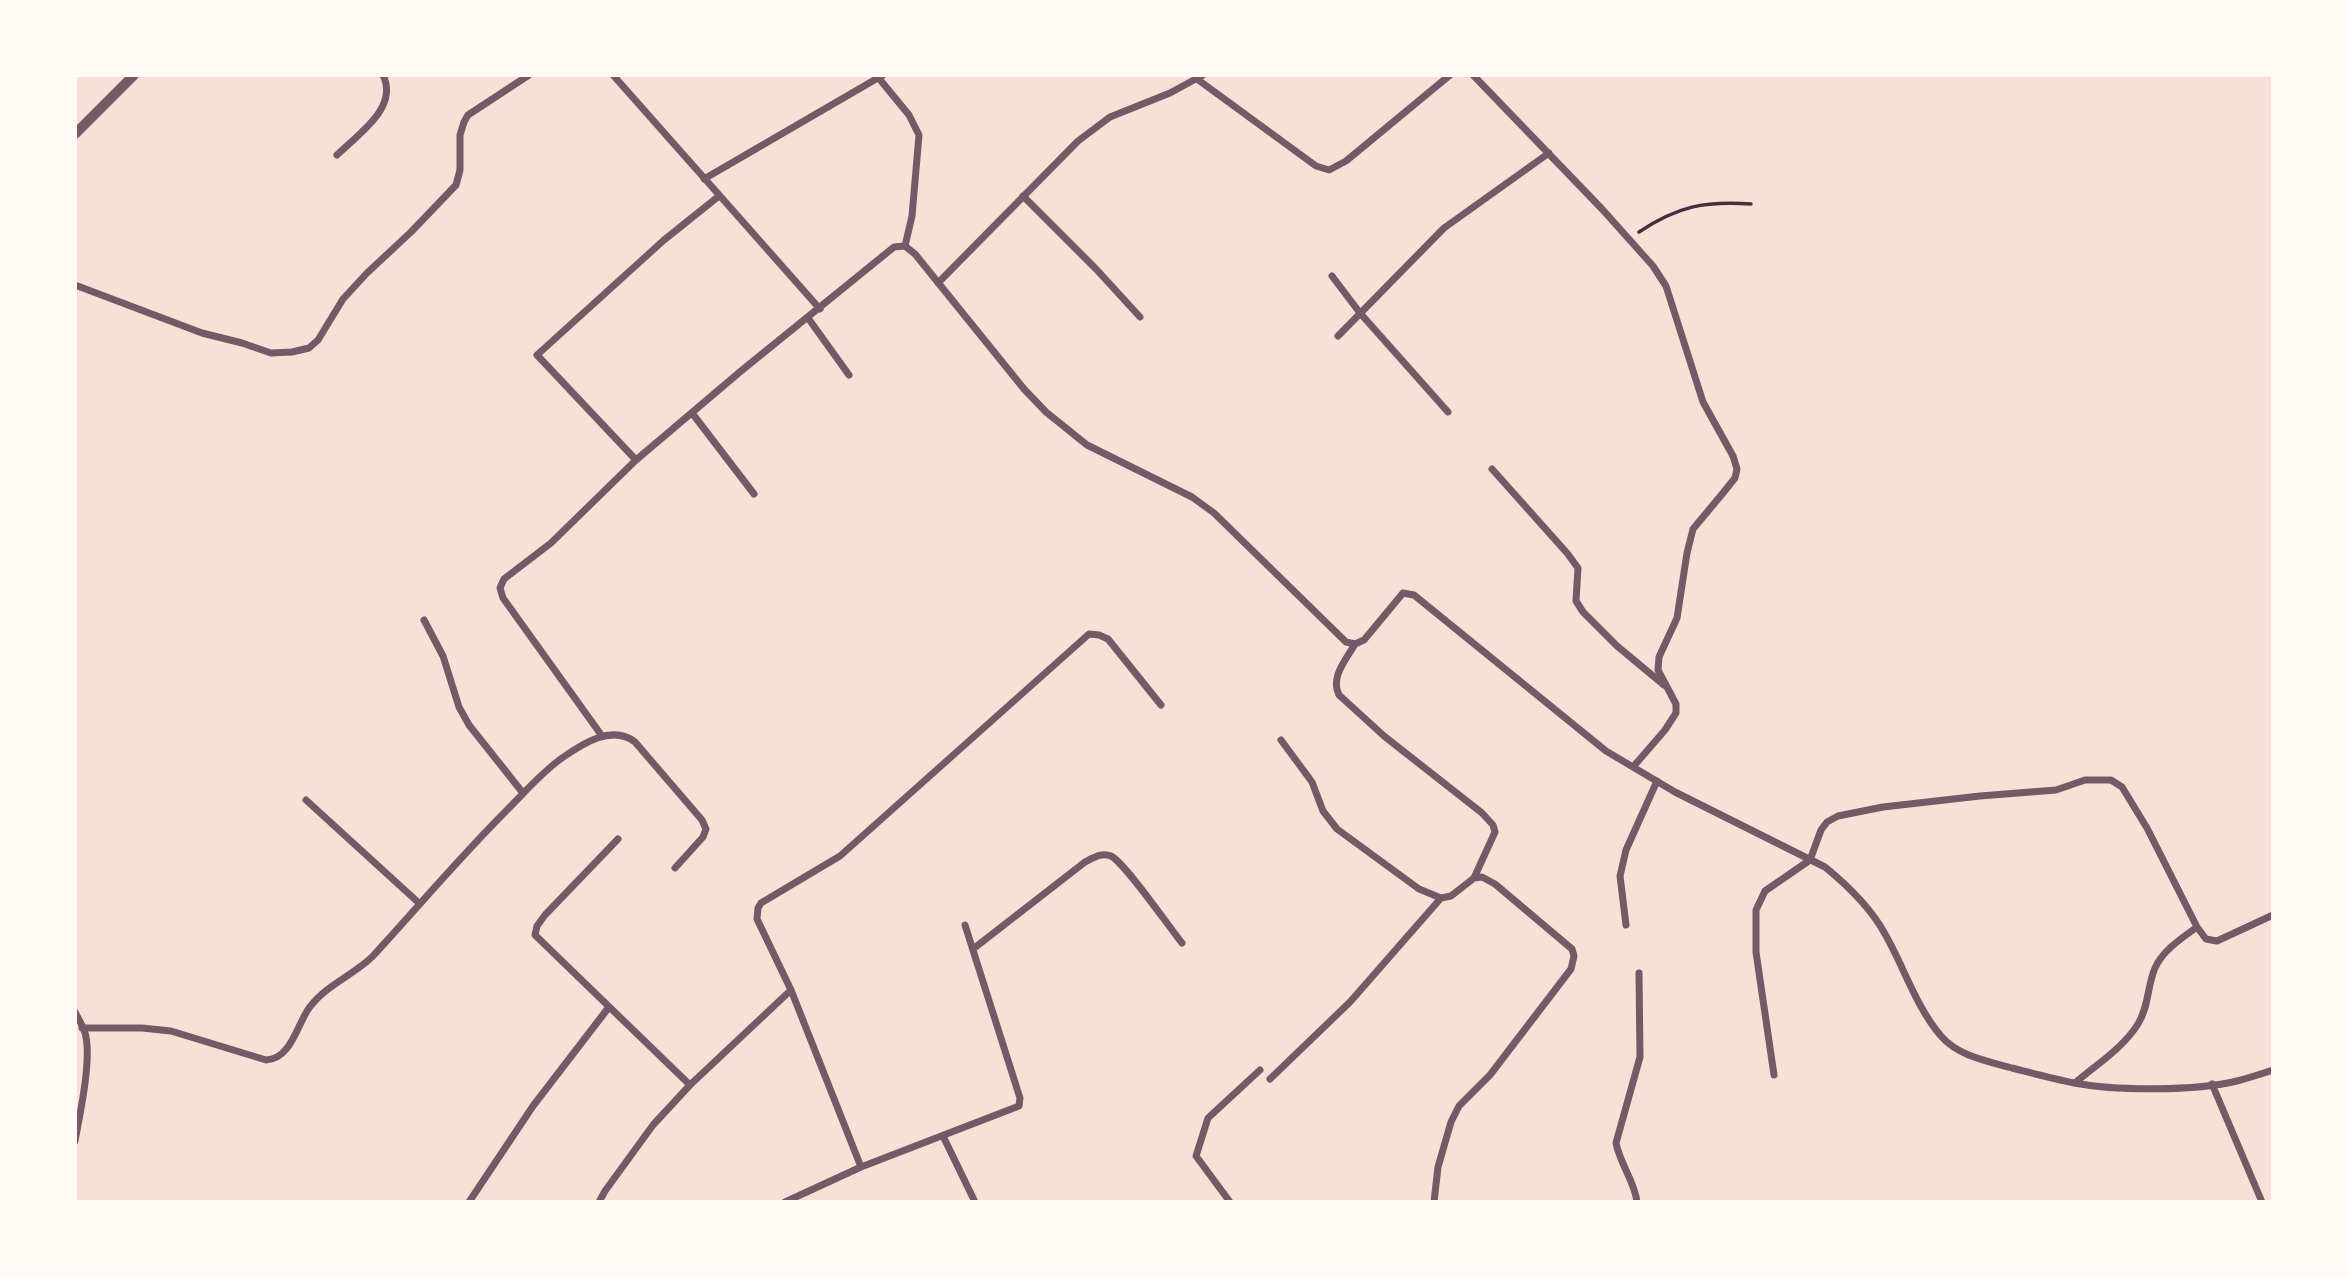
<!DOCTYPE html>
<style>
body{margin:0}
#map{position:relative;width:2348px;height:1277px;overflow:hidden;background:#f7e1d7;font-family:"Fira Sans",sans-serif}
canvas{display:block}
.frame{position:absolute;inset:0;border:77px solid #fffaf5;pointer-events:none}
</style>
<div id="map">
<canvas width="2348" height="1277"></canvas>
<div class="frame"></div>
</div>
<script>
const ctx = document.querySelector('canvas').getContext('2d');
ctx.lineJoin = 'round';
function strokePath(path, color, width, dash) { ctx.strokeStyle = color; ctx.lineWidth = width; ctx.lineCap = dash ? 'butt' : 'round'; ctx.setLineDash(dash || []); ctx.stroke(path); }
strokePath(new Path2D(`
 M1639,232C1678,206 1704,201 1751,204`), '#4a2c40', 3.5);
strokePath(new Path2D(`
 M613,75L820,309
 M1473,75L1602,209L1653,266L1666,286L1703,402L1733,456L1737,469L1735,478L1723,493L1693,529L1687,553L1677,618L1659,657L1658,670L1676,704V713L1665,730L1633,767
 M877,76L909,115L919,135L912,216L905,246
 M1197,79L1316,166L1329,170L1346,161L1450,75
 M337,155C358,134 399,108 383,75
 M704,179L883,75
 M1023,196L1097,270L1140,317
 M1332,276L1360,313L1448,412
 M938,283L1078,141L1110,117L1170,93L1203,75
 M75,285L202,333L242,343L271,353L292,352L309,348L318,340L343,299L367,273L411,232L456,185L460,170V135L464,122L468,115L529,75
 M808,318L849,375
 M1338,336L1444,228L1549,153
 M692,413L754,494
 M636,460L537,355L664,240L719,196
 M1492,469L1567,553L1578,568L1576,601L1583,612L1617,646L1664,685
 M424,620L443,656L459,707L469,725L523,793
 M1355,644C1346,660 1330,677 1339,695L1384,736L1482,813L1493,825L1495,832L1474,878
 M602,736L503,598L500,588L504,579L551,543L636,460L741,371L894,247L905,246L915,254L1024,389L1046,412L1087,445L1192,497L1214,513L1346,642L1355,644L1364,640L1403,593L1414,595L1606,751L1675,792L1825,867C1847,885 1871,908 1885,934C1904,967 1916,1007 1941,1036C1958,1056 1987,1061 2012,1068C2032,1073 2053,1079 2074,1083C2116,1091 2196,1091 2237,1081C2249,1078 2261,1074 2273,1070
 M1281,740L1312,782L1323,811L1337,829L1419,889L1441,898L1451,896L1474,878L1482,877L1495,884L1572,949L1574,956L1571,969L1490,1075L1459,1106L1451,1122L1438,1167L1434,1202
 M306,800L420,904
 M618,839L545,915L537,926L535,935L690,1085
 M1626,925L1620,876L1626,850L1657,781
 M973,949L1085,862C1093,858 1102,852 1111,856C1125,863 1169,927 1182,943
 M75,1012C79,1020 85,1029 86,1037C91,1063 80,1114 75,1141
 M82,1028H142L171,1031L266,1060C291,1059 297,1025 309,1008C326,985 352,976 372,957C417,908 460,857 507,810C525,792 542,772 562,758C582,744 612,724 635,742L702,820L706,829L703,837L675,868
 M1774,1075L1756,952V910L1765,891L1810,860L1821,830L1827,822L1838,816L1883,807L1980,796L2056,790L2085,780H2111L2122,787L2147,828L2197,927L2206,939L2217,941L2273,915
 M1270,1079L1350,1002L1441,898
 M2075,1083C2096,1065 2123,1048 2138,1024C2149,1006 2147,987 2155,968C2163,950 2182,938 2197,927
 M2212,1084L2262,1202
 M943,1136L975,1202
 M861,1167L791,990L757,919L758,908L761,903L840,856L1089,634L1099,635L1108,639L1161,705
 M469,1202L533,1106L609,1007
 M599,1202L605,1191L653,1125L690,1085L791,990
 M785,1202L861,1167L1019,1106L1020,1098L965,925
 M1230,1202L1196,1156L1208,1118L1260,1070
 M1637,1202C1635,1182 1620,1164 1616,1143L1640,1057L1639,973`), '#755966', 7);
strokePath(new Path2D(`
 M75,134L134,75`), '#755966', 10);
</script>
